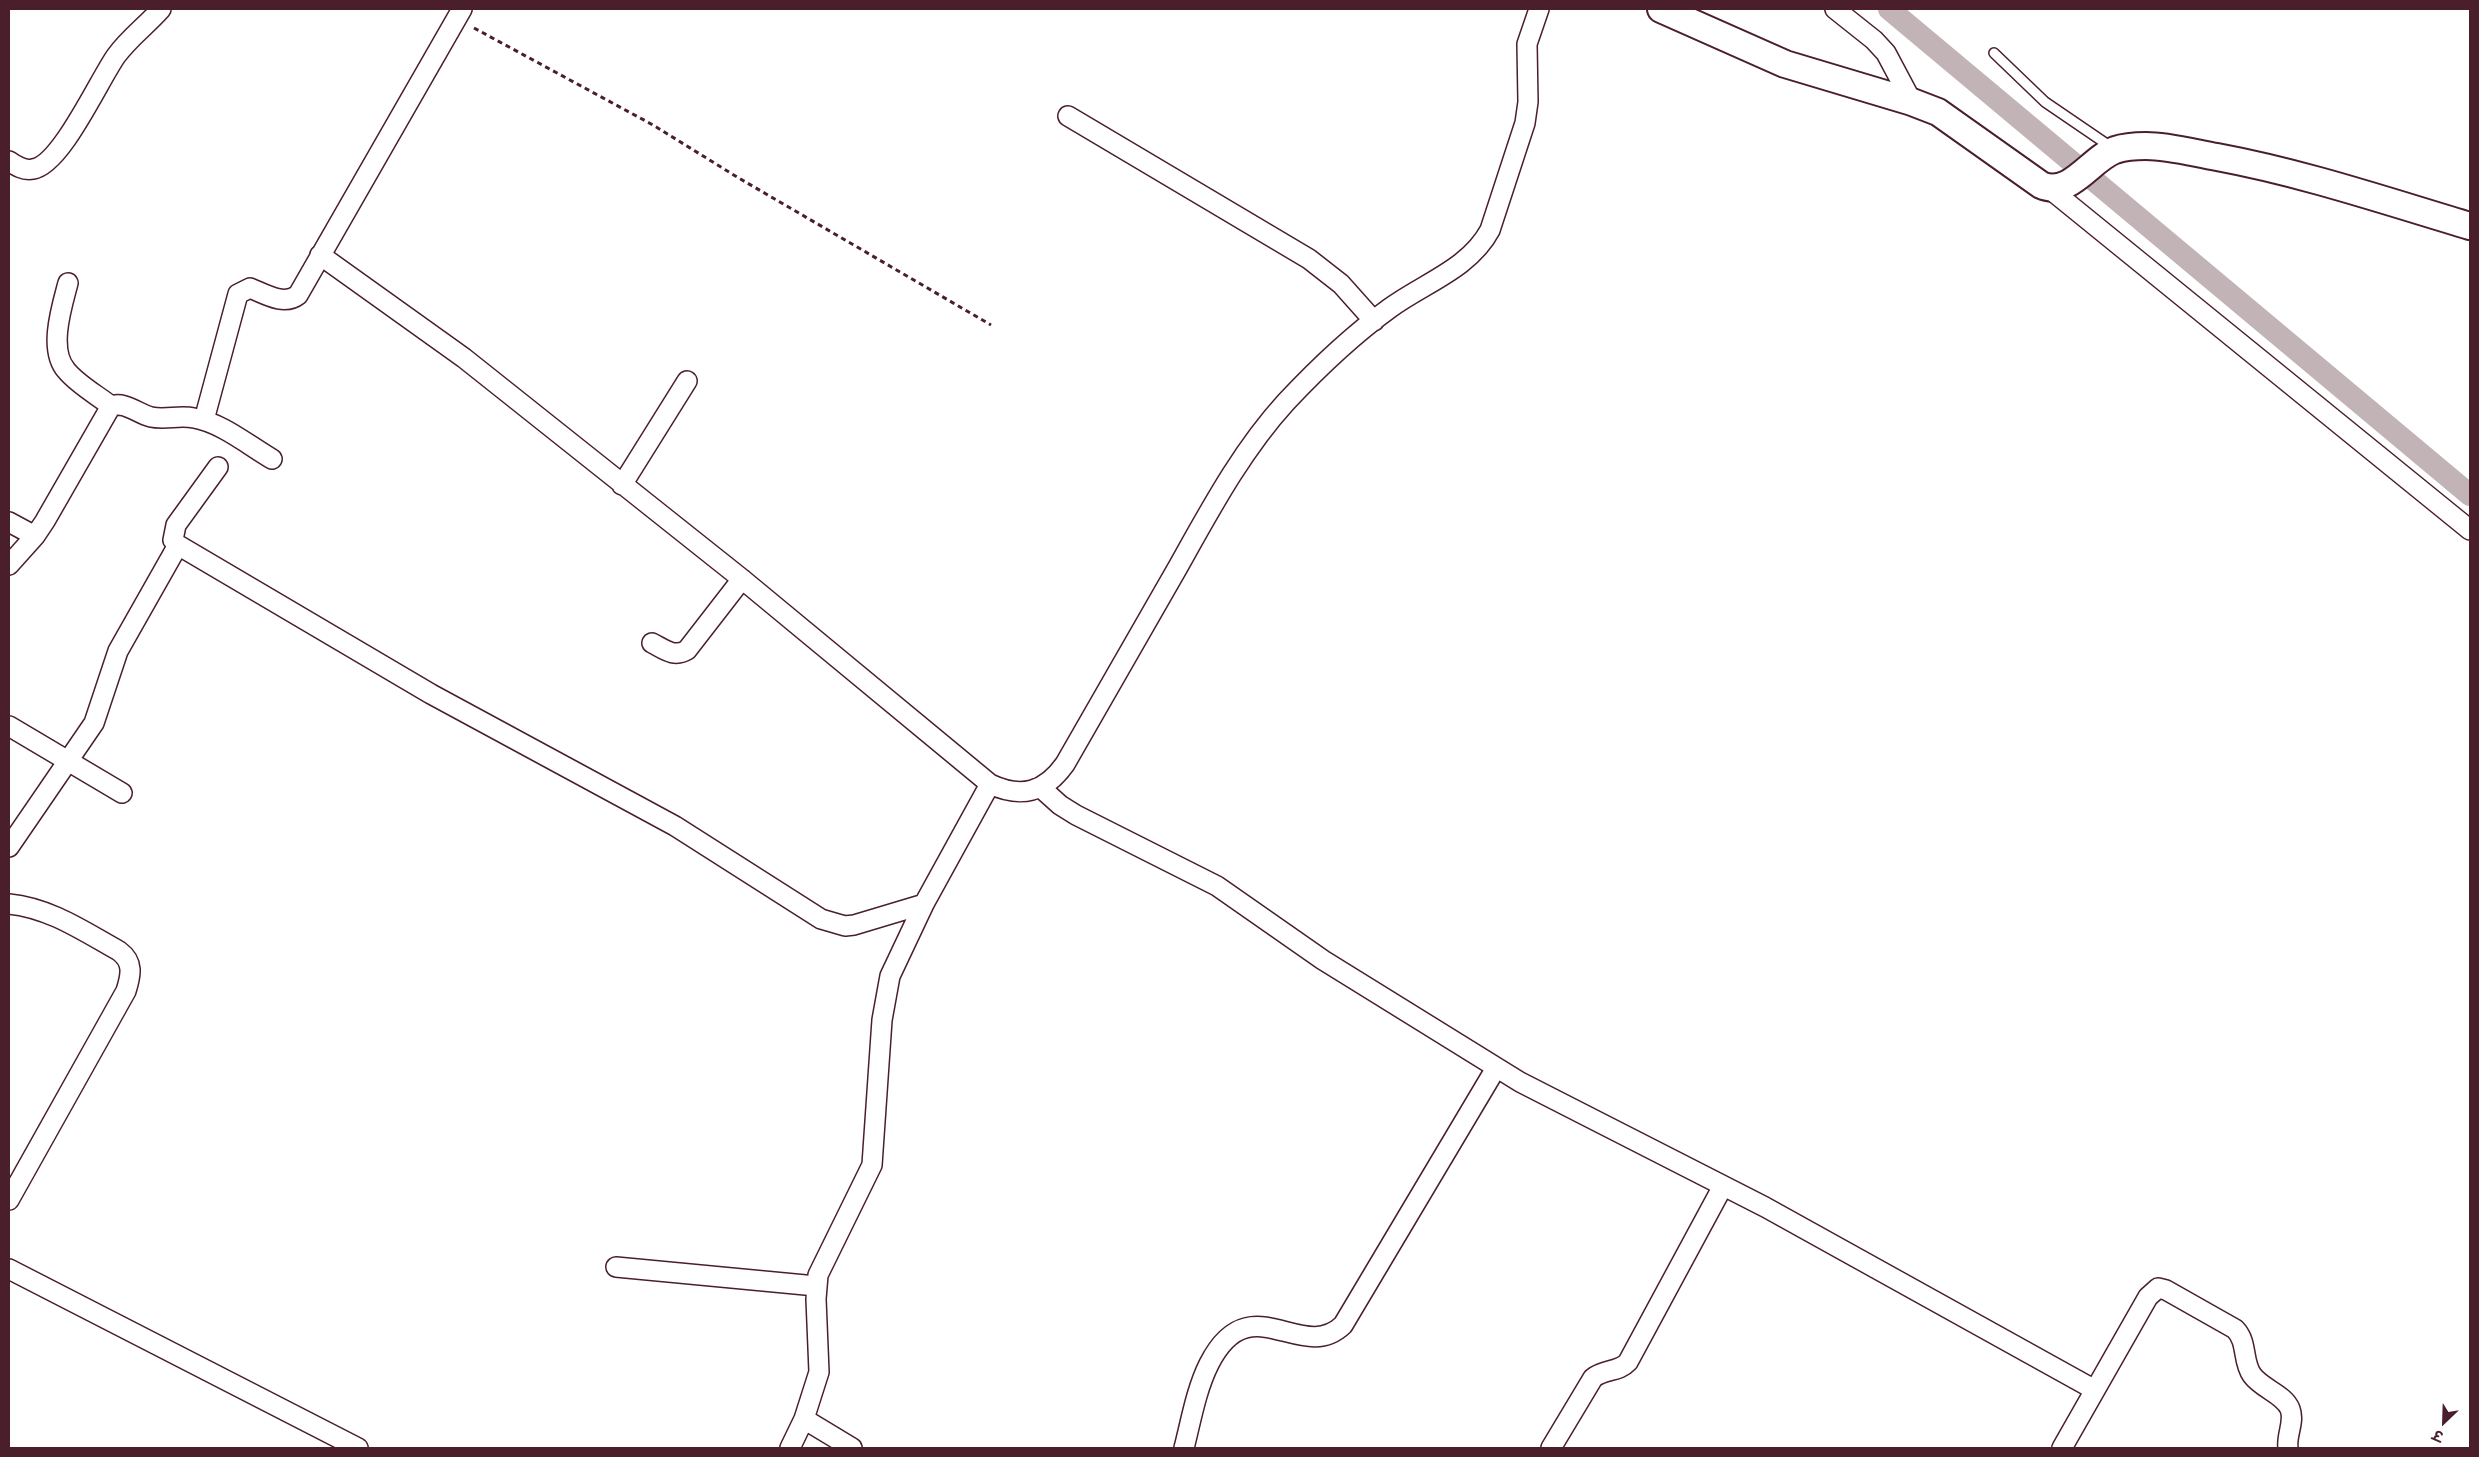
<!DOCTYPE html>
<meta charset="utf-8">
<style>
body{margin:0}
#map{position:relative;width:2479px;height:1457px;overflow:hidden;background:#fff;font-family:"Playpen Sans","Playpen Sans Deva",sans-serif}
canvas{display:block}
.frame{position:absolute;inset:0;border:10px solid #4a1f2b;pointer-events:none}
.north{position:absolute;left:2419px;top:1397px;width:50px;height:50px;-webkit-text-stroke:4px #fff;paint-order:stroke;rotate:204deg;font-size:14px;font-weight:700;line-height:20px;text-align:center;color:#4a1f2b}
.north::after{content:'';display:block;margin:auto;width:18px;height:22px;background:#4a1f2b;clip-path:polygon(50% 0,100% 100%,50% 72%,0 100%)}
</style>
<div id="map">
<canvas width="2479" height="1457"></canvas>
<div class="frame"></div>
<div class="north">उ</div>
</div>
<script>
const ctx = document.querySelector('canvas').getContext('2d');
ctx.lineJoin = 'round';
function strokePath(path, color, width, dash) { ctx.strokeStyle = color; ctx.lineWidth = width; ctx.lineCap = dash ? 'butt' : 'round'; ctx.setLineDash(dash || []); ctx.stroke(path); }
strokePath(new Path2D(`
 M1889,9L2470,495`), '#c1b3b6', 22);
const lane = new Path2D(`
 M1994,53L2045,102L2111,147`);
const street = new Path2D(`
 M1835,9L1874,40L1886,53L1912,102
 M1068,116L1309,259L1341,284L1374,321
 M9,161C16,166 24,171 33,169C61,165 99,80 116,56C129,38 147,25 161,9
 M2050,189L2470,530
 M320,255L464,358L742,579L990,784C1022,799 1045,792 1065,764C1103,698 1140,632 1178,567C1210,510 1242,450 1286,402C1316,370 1354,334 1390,308C1424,283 1469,269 1490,230L1525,123L1528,102L1527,44L1539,9
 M68,283C62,306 48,349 66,370C77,384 97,395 111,406
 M204,420L238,294L250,288C265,294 284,306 298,295L462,9
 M218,467L176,525L173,540L178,545L431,694L675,826L821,919L845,926L854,925L924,904
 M622,485L687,381
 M9,522L35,536
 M9,565L35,536L45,521L111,406C125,401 138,414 151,417C165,420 180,415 194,418C222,423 248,445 272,459
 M652,643C664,649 674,658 687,650L742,579
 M9,726L122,793
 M1040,787L1060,805L1076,815L1217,886L1323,960L1520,1082L1765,1207L2095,1390
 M9,847L94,723L118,651L178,545
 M9,904C50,908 83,931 119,951C134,962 131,975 126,991L9,1200
 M616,1267L816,1286
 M9,1269L358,1448
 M804,1419L852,1448
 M790,1448L804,1419L819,1372L816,1299L818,1275L872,1165L882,1020L890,976L924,904L990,784
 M1184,1448C1191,1421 1196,1390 1209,1364C1250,1283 1301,1365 1343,1325L1496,1068
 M1551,1448L1593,1378C1604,1369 1619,1372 1628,1362L1723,1186
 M2062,1448L2148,1297L2158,1288L2166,1290L2235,1329C2248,1342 2242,1361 2252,1375C2262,1389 2284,1394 2290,1409C2295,1422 2286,1435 2288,1448`);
const secondary = new Path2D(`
 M1661,9L1785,64L1912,102L1938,112L2041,185C2070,198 2090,159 2115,150C2124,147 2136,146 2146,146C2169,146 2194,153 2217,157C2303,173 2386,201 2470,226`);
strokePath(lane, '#4a1f2b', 12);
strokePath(street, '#4a1f2b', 22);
strokePath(secondary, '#4a1f2b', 30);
strokePath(new Path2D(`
 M474,28L653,125L737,177L991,325`), '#4a1f2b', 3, [5, 4]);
strokePath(lane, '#fff', 9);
strokePath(street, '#fff', 19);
strokePath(secondary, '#fff', 26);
</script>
